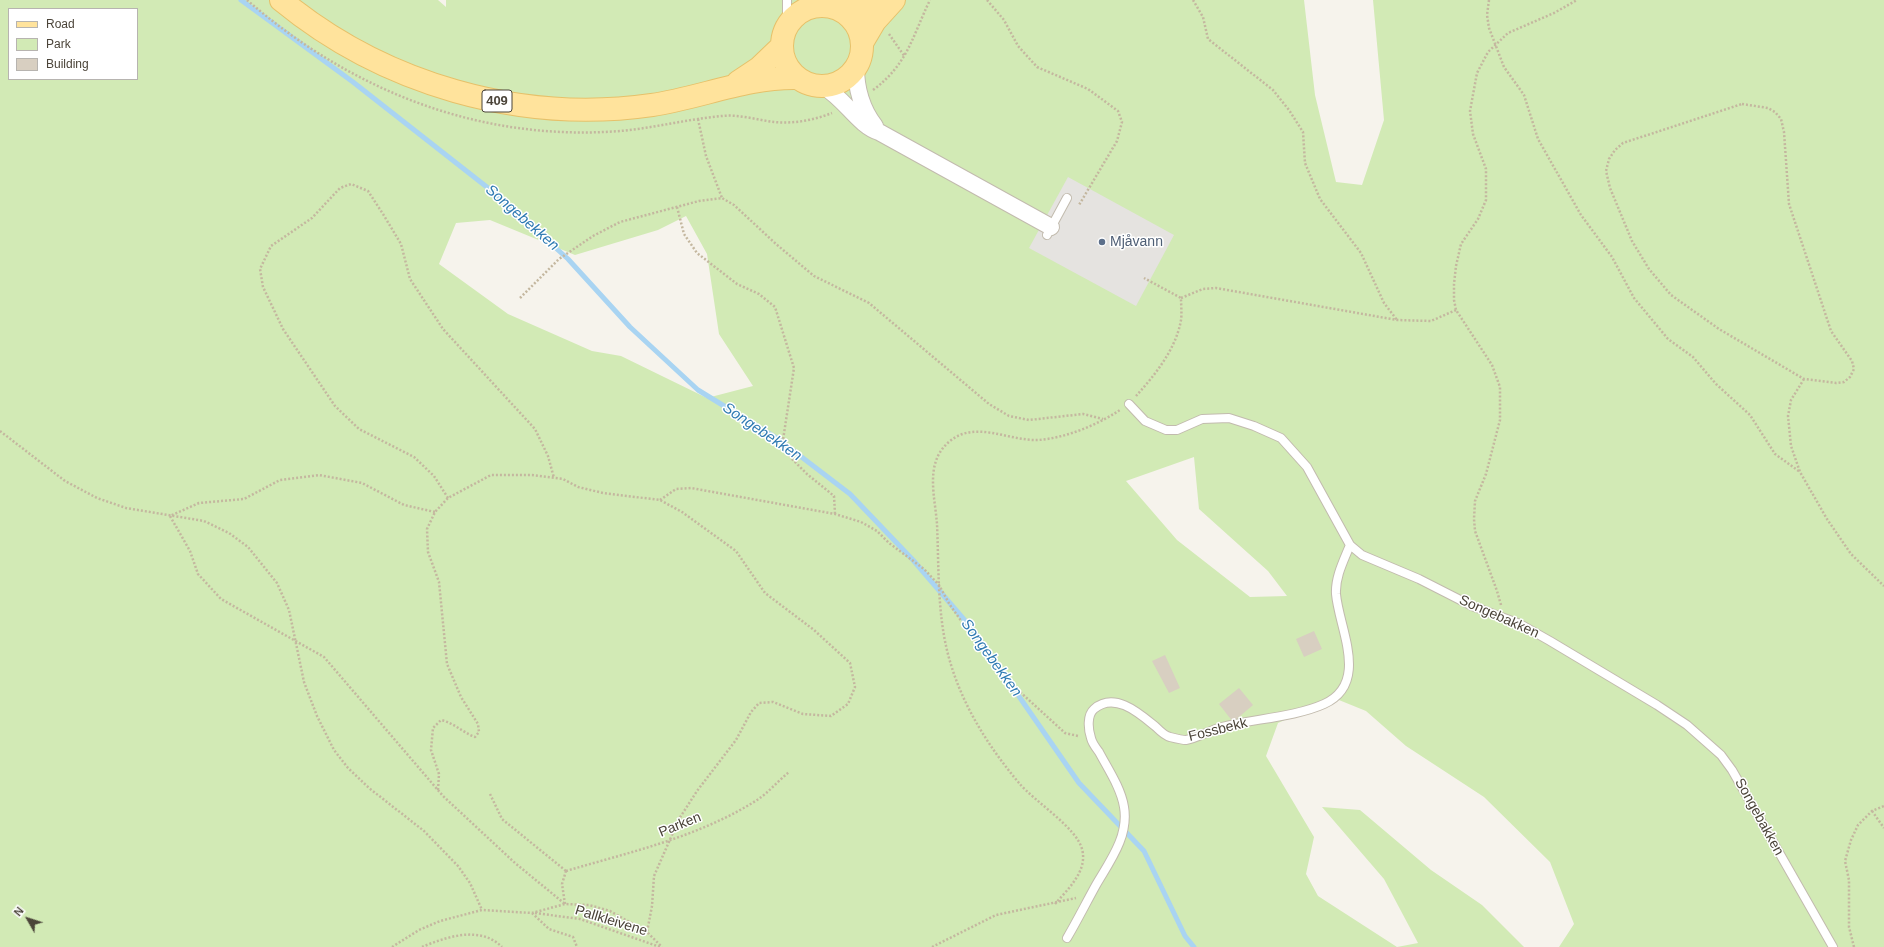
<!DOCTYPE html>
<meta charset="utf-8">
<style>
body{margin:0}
#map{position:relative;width:1884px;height:947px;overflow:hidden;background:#f6f3ec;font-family:Arial,sans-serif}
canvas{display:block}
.legend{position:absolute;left:8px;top:8px;width:130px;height:72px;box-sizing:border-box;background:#fff;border:1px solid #b7b4b0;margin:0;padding:5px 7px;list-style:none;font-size:12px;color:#4b4439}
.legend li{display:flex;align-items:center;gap:8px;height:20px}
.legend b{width:20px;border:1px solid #b7b4b0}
.north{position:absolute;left:8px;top:899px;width:40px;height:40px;-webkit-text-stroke:3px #fff;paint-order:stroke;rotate:309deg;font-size:11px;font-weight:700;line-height:16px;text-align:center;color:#4b4439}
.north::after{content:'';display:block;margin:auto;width:14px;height:18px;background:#4b4439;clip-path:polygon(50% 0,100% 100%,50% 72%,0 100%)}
</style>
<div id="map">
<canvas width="1884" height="947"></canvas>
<ul class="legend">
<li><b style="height:5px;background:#ffe39c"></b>Road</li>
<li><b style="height:11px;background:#d2eab5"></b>Park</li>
<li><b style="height:11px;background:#d8cfc1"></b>Building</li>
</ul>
<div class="north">N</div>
</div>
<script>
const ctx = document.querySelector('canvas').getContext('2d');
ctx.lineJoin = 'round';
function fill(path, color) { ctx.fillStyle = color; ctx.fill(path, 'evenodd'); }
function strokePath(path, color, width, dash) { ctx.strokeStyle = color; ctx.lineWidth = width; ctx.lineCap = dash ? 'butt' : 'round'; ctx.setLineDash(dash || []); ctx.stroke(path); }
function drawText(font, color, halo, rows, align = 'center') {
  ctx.font = font + ' Arial,sans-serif'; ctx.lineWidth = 3; ctx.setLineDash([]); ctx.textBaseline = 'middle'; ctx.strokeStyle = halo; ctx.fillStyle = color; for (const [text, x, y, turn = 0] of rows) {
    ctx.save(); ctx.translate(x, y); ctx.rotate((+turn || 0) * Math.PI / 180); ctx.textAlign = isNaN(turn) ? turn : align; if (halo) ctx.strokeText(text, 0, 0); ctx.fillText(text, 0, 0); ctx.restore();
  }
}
fill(new Path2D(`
 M0,0H438L446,7V0H1304L1315,95L1336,182L1362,185L1384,120L1373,0H1884V947H1559L1574,924L1550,862L1484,797L1406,746L1366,711L1334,698L1278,723L1266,756L1314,837L1306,874L1318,896L1397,947L1418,943L1384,879L1322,807L1360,810L1431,870L1482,905L1524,947H0ZM9,9H137V79H9ZM686,216L707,254L719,334L753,386L707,398L621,356L592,351L508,314L439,264L456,223L490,220L575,255L658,230ZM1194,457L1199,509L1268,571L1287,596L1250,597L1177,540L1126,481Z`), '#d2eab5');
fill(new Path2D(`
 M1068,177L1174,235L1136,306L1029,248Z`), '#e5e3e0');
strokePath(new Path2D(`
 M241,0L353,82L497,195L568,259L630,327L698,390L778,439L850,494L913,560L973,630L1079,783L1144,851L1185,936L1194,947`), '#a9d4f2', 5);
fill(new Path2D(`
 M1314,631L1322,649L1304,657L1296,639Z
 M1165,655L1180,688L1169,693L1152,661Z
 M1239,688L1253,705L1233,722L1219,704Z`), '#d8cfc1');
const lane = new Path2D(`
 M808,0L818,6
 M787,26V0
 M1047,235L1067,198
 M1129,404L1145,421L1166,430H1177L1202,419L1229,418L1254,426L1281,438L1307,467L1350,545L1362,555L1419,579L1472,606L1520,624L1550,641L1657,705L1687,725L1721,755L1732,770L1833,947
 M1067,938C1077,921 1086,903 1096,885C1110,861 1129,836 1124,807C1121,788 1108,769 1099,752C1096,748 1092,743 1091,738C1088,729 1087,715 1094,709C1115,691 1140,714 1156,727C1160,731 1165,736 1170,737C1174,738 1182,740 1186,740C1198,738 1210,730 1222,727C1253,719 1295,717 1324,704C1370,683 1339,629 1336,594C1335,577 1344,560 1350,545`);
const street = new Path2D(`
 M856,68C856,88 862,110 875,126
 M824,87C845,99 859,126 879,132L1051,227`);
const primary = new Path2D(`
 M281,0C383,84 520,124 652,105C700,98 747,77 797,78
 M782 46a40 40 0 1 1 80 0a40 40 0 1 1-80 0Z
 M842,11L862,7L877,0
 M862,43L875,21L894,0
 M738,82L759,68L782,46`);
strokePath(lane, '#c2bbae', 10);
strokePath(street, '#c2bbae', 18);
strokePath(primary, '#e6c16a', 24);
strokePath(new Path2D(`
 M247,0C352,91 480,142 620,131C654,128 688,119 722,116C739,114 757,120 774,122C794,124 814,120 832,113
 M987,0L1004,20L1018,46L1037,67L1088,89L1118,111L1122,122L1117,141L1079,205
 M1193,0L1203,17L1208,39L1273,90L1289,110L1303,132L1305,163L1320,199L1361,253L1384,303L1397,320
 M1489,0L1487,15L1489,28L1504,67L1524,95L1538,139L1581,215L1612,257L1634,298L1668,339L1693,357L1716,384L1750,415L1775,454L1800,472
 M889,34L905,57
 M873,90C908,64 912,37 930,0
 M1742,104L1768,108L1775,112L1781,119L1784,132L1789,204L1831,331L1852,361L1854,369L1850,377L1844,382L1836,383L1804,379L1719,329L1671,295L1649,269L1632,241L1610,188L1606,171L1609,159L1615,150L1623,143Z
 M698,119L706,156L722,198
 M677,207L684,234L697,253L737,284L759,294L775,307L794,368L783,440L791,458L807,474L834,496L835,514
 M520,298L559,259L593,236L620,222L699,201L722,198L734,205L776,244L814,276L869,303L989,404L1009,416L1029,420L1083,414L1103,419
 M1181,298L1203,289L1216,288L1397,320L1431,321L1456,310
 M1804,379L1791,400L1788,416L1791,446L1800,472L1827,519L1851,554L1884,586
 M1136,396C1155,375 1176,349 1181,320C1182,313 1181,305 1181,298L1144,278
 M0,431L65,481L97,498L126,508L204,521L229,533L248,547L277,583L289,610L304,682L317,716L334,750L348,768L369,788L424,831L458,866L470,883L482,910
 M448,498L434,476L414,457L359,429L335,406L283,329L263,287L260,269L271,246L312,218L340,188L351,184L368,191L383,214L401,244L410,279L443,329L535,429L548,456L554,478
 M660,500L676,489L691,488L835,514L861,522L877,531L889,543L924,569L939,585L950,605L995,669L1065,733L1078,736
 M435,512L404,505L362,483L319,475L280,480L244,499L199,503L170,516L190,551L198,574L221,599L324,657L443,796L515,863L565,904
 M1501,605L1497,591L1475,531L1474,519L1475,501L1486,474L1500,420V387L1492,365L1456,310L1454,300V284L1456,266L1461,244L1478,219L1486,200V169L1473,134L1470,111L1477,73L1488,52L1508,33L1554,13L1577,0
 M438,790L439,774L431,750L433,728L441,720C454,723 462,732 475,737L479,732L478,724L461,697L447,664L439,582L428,552L427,529L435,512L448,498L491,475H532L563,479L578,487L603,493L660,500L682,512L736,551L765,593L814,630L850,663L855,687L848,704L831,716L803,714L773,702L759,703L751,712L736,740L697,791L679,819L654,876L652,906L647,932
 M490,794L502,819L566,871
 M1872,811L1884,828
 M566,871C630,852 699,837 757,800C768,793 778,781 789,772
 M565,904L562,884L566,871
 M1055,904C1068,889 1088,871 1082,849C1076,827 1035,802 1019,783C988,746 962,705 949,658C937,615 939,568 937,524C935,496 924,462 950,441C976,420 1008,441 1038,440C1066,438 1097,425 1120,410
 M532,913L549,929L573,937L577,947
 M535,913L580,919L660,947
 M392,947L419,930L440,921L482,910L532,913L565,904L589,905L610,911L647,932L662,947
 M422,947C446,937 480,925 502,947
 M932,947L996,915L1076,898
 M1854,947L1849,927V880L1845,861L1851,840L1858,825L1872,811L1884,806`), '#c4b79f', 2.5, [2, 2]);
strokePath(lane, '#fff', 8);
strokePath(street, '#fff', 16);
strokePath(primary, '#ffe39c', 22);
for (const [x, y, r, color] of [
 [1102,242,4,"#5c6f8a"]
]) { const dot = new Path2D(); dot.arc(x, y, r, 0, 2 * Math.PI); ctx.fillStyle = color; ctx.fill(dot); strokePath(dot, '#fff', 1.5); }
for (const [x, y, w] of [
 [497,101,30]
]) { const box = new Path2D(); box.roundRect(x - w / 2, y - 11, w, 22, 3); ctx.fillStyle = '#fff'; ctx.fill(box); strokePath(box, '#4b4439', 1); }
drawText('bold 13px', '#4b4439', null, [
 ["409",497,101]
]);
drawText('14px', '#4e5e75', '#fff', [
 ["Mjåvann",1110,242]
], 'left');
drawText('14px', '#4b4439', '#fff', [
 ["Songebakken",1499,617,24],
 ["Fossbekk",1218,730,-14],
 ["Songebakken",1759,817,61],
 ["Parken",680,825,-22],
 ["Pallkleivene",611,921,17]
]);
drawText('italic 15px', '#2e7ab2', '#fff', [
 ["Songebekken",522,218,41],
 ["Songebekken",762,432,34],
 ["Songebekken",991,658,54]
]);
</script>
